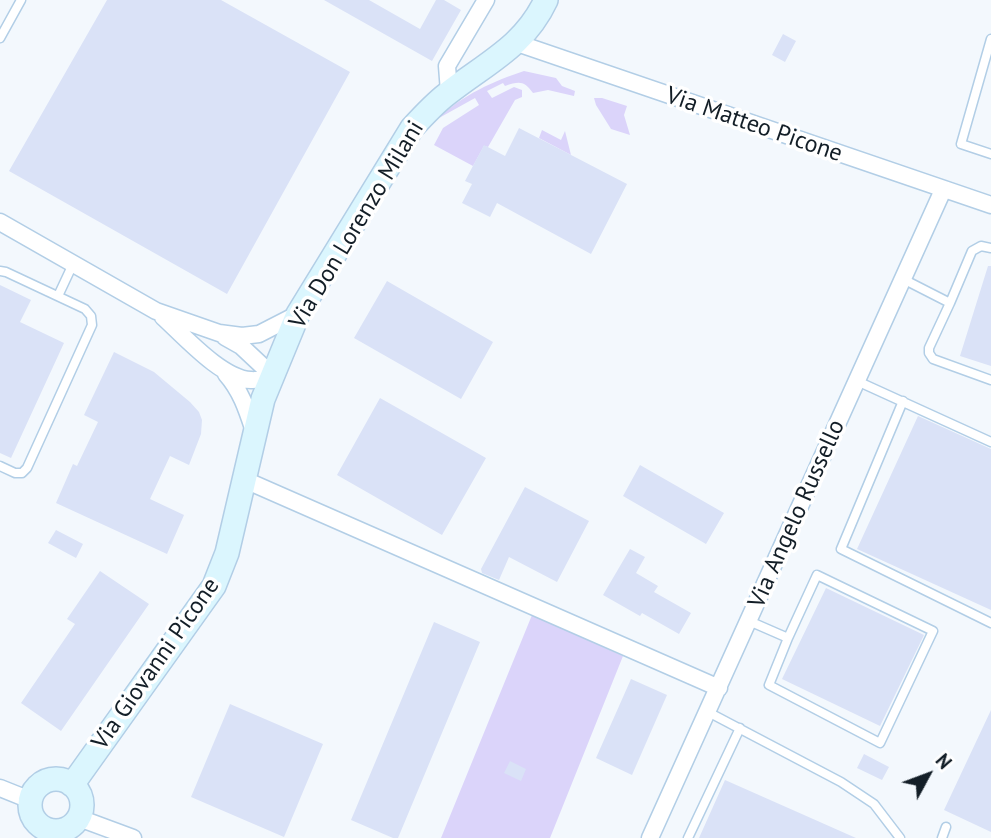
<!DOCTYPE html>
<style>
body{margin:0}
#map{position:relative;width:991px;height:838px;overflow:hidden;background:#f3f8fd;font-family:"PT Sans",sans-serif}
canvas{display:block}
.north{position:absolute;left:893px;top:740px;width:70px;height:70px;-webkit-text-stroke:5px #fff;paint-order:stroke;rotate:49deg;font-size:19px;font-weight:700;line-height:28px;text-align:center;color:#131e27}
.north::after{content:'';display:block;margin:auto;width:24px;height:32px;background:#131e27;clip-path:polygon(50% 0,100% 100%,50% 72%,0 100%)}
</style>
<div id="map">
<canvas width="991" height="838"></canvas>
<div class="north">N</div>
</div>
<script>
const ctx = document.querySelector('canvas').getContext('2d');
ctx.lineJoin = 'round';
function fill(path, color) { ctx.fillStyle = color; ctx.fill(path, 'evenodd'); }
function strokePath(path, color, width, dash) { ctx.strokeStyle = color; ctx.lineWidth = width; ctx.lineCap = dash ? 'butt' : 'round'; ctx.setLineDash(dash || []); ctx.stroke(path); }
function drawText(font, color, halo, rows, align = 'center') {
  ctx.font = font + ' "PT Sans",sans-serif'; ctx.lineWidth = 7; ctx.setLineDash([]); ctx.textBaseline = 'middle'; ctx.strokeStyle = halo; ctx.fillStyle = color; for (const [text, x, y, turn = 0] of rows) {
    ctx.save(); ctx.translate(x, y); ctx.rotate((+turn || 0) * Math.PI / 180); ctx.textAlign = isNaN(turn) ? turn : align; if (halo) ctx.strokeText(text, 0, 0); ctx.fillText(text, 0, 0); ctx.restore();
  }
}
fill(new Path2D(`
 M524,71L556,78L562,86L575,91L574,96L548,90L533,93C524,81 520,81 505,86L503,83L487,91L492,98L514,87L522,90V97L515,100L488,147L484,146L473,166L434,145L443,128L479,105L475,98L439,118C462,95 494,81 524,71Z
 M594,98H602L627,106L624,115L630,135L611,129L596,105Z
 M542,130L561,140L565,131L571,155L539,138Z
 M532,615L623,656L550,838H441Z`), '#dbd4fa');
fill(new Path2D(`
 M107,0H221L350,72L227,294L9,171Z
 M324,0H369L420,29L436,0H444L461,10L432,61Z
 M783,34L796,41L785,62L772,55Z
 M519,128L627,184L591,254L497,203L490,217L462,203L472,184L465,181L484,145L505,156Z
 M988,266H991V366L960,356Z
 M387,281L493,342L461,399L354,338Z
 M0,285L31,300L20,322L64,343L11,458L0,453Z
 M114,352L154,372L190,402L199,412L202,420L201,434L189,465L170,456L150,499L184,515L167,554L56,503L73,464L77,466L98,422L84,415Z
 M380,398L486,458L442,535L337,475Z
 M918,416L991,449V610L857,549Z
 M640,465L724,513L706,544L623,496Z
 M525,487L589,521L557,582L509,557L499,580L482,573L481,569Z
 M56,530L83,544L76,558L48,543Z
 M630,549L645,557L636,573L658,586L654,592L691,613L679,634L642,613L640,616L603,595Z
 M100,571L149,604L61,731L21,703L75,624L67,619Z
 M826,588L924,635L880,726L782,679Z
 M434,622L480,642L398,838H393L351,820Z
 M631,679L667,695L632,775L596,758Z
 M230,704L323,744L284,837L191,797Z
 M991,710V832L944,810Z
 M864,754L889,767L882,780L857,768Z
 M510,761L526,769L521,781L504,773Z
 M725,780L856,838H699Z`), '#dae2f7');
const lane = new Path2D(`
 M0,38L21,0
 M991,39L961,144L991,154
 M0,271L6,272L85,309L91,316L92,325L27,468L22,473H15L0,466
 M903,279L950,303L972,251L981,246L991,248
 M58,296L73,264
 M950,303L929,348V353L933,359L991,380
 M857,381L991,442
 M903,401L841,549L991,623
 M749,621L788,638L769,685L880,743L933,631L817,575L788,638
 M708,712L841,782L874,804L900,838
 M688,838L740,728
 M942,838L946,827`);
const street = new Path2D(`
 M517,43L991,205
 M449,92L447,66L486,0
 M0,222L156,311L219,333L242,336L259,334L298,314
 M163,317C184,336 222,379 251,380C258,381 266,377 273,376L241,346L225,337
 M226,374C241,391 247,410 254,431
 M245,480L719,688
 M0,788L30,800
 M79,818L133,838
 M650,838L943,190`);
const secondary = new Path2D(`
 M30 805a26 26 0 1 1 52 0a26 26 0 1 1-52 0Z
 M72,785L214,586L227,553L263,399L298,314L412,128C423,116 434,104 447,94C486,63 524,47 546,0`);
strokePath(lane, '#b2cee6', 11);
strokePath(street, '#b2cee6', 19);
strokePath(secondary, '#b2cee6', 26);
strokePath(lane, '#fff', 8);
strokePath(street, '#fff', 16);
strokePath(secondary, '#dbf6fe', 23);
drawText('24px', '#131e27', '#fff', [
 ["Via Matteo Picone",754,125,19],
 ["Via Don Lorenzo Milani",357,225,-59],
 ["Via Angelo Russello",797,514,-66],
 ["Via Giovanni Picone",156,664,-55]
]);
</script>
